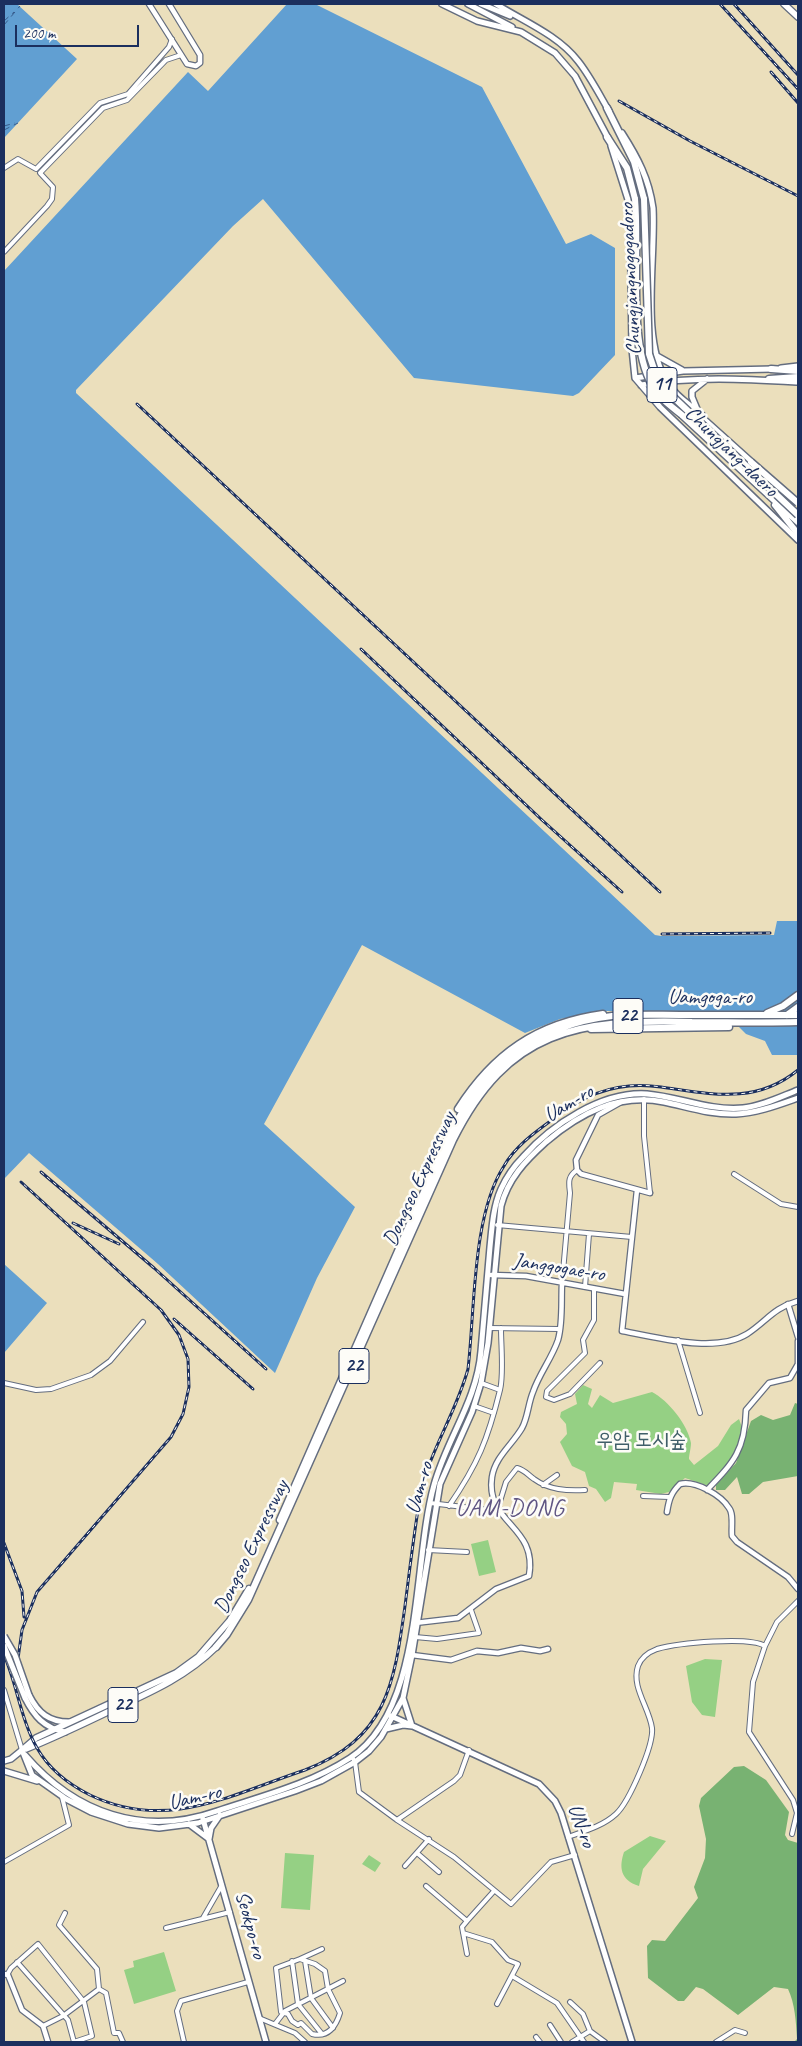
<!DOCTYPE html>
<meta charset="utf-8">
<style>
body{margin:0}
#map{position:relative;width:802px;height:2046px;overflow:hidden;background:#ebdfbc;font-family:Caveat,sans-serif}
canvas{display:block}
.frame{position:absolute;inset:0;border:5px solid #1b2f5e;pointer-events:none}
.scale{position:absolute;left:15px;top:25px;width:124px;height:22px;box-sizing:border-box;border:2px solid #1b2f5e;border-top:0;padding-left:6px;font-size:15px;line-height:18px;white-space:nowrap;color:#1b2f5e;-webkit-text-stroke:4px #fdfcf7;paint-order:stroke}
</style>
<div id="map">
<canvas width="802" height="2046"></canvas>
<div class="frame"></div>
<div class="scale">200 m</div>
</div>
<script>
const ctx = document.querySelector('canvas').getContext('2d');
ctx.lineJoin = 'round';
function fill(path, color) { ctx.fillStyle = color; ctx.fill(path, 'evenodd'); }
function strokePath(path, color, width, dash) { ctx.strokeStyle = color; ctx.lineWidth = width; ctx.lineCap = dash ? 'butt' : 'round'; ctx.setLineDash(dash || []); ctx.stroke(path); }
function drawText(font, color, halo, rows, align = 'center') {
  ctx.font = font + ' Caveat,"Poor Story",sans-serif'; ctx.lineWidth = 5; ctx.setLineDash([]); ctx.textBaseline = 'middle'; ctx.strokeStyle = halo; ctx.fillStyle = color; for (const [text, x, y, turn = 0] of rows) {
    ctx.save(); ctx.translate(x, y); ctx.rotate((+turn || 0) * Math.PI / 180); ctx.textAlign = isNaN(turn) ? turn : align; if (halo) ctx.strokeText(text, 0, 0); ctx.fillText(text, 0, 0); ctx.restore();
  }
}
fill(new Path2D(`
 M583,1385L592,1389L588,1404L592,1408L600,1395L613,1403L652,1392C668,1400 688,1425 691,1443C691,1448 689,1455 689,1459L694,1465L718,1446L731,1425L739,1419L743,1430L731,1462L709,1486L685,1478L669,1492L661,1494L636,1490L637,1484L614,1482L611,1498L605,1502L596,1489L589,1486L585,1472L572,1466L560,1442L567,1434L566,1424L560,1417L561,1412L577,1404L575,1394Z
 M488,1540L496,1572L479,1576L471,1544Z
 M705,1659L722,1660L715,1717L702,1715L692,1702L686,1666Z
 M650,1836L666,1841L643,1869L639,1886C620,1880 619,1867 624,1852Z
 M285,1853L314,1855L310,1910L281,1908Z
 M369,1855L381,1863L375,1872L362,1864Z
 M164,1952L176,1991L134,2004L124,1970L134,1967L133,1961Z`), '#95d084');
fill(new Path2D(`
 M795,1403L798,1404V1476L763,1482L749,1494H742L737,1477L725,1490H716V1485L736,1463L751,1421L761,1415L773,1420L790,1415Z
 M744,1766L766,1780L789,1812L785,1835L788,1840L798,1843V2042H794L797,2039C796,2021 795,2004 788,1989L774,1987L738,2015L703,1989L696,1987L684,2001H678L648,1978L647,1946L652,1940L665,1941L698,1898L694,1887L705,1858L706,1839L699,1806L701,1798L734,1767Z`), '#78b272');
fill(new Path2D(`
 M4,4H17L77,59L4,138Z
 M287,4H315L482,87L566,244L591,234L615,248V355L579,393L573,396L414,378L263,199L233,226L76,390V393L655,935L661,936L774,935L777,921H798V1055H772L765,1041L746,1034L723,1011H604L560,1019L525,1033L362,945L264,1124L355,1207L317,1278L275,1373L158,1264L29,1153L4,1179V271L188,72L208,91Z
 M4,1264L47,1303L4,1353Z`), '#619fd2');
strokePath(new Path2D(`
 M4,21L14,12
 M4,25L20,6
 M4,126L15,123
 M4,130L18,123`), '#375c8c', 1, [6, 5]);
const minor = new Path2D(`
 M4,168L18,159L36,169L100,103L128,94L169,47L172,39
 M4,252L47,206L52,199L53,187L40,173L103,108L127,100L166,60L181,55
 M644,1099V1136L650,1193
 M734,1174L781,1204L798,1207
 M497,1225L632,1237
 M562,1283L570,1193C569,1183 567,1177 577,1170
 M585,1287L589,1234
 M594,1289V1320L583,1340L585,1353L547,1391L546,1397L554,1400L570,1394L600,1363
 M489,1328L559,1329
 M678,1340L700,1413
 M4,1383L36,1390L51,1389L91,1375L110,1361L143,1322
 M481,1383L500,1390
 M474,1406L494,1413
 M543,1485L557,1475
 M643,1496L669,1497
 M430,1503L497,1511L506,1482L517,1468C525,1470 528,1475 534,1479C549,1490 567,1491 585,1490
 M449,1506C478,1464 488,1439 500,1390C504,1374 501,1346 501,1328
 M428,1550L467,1552
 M415,1637L437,1639L479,1633L471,1610
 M4,1690L22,1750
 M352,1757L355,1762L359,1792L397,1820L454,1857L511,1904L551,1862L575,1855
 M397,1820L454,1781L460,1775L469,1750
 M792,1834L797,1813L793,1800L749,1732L753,1682L765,1646L777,1622L798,1601
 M568,1837C585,1831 603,1826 616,1814C629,1802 654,1745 652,1728C649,1707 631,1687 638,1666C641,1658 649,1652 657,1649C678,1643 749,1636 765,1646
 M417,1853L439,1872
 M4,1862L69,1825L62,1797
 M405,1866L429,1839
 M426,1886L467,1921L494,1891
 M65,1913L59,1925L97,1969L99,1989
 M203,1918L222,1885
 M166,1928L230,1912
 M463,1933L492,1942L508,1960L518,1964L497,2004
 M467,1954L462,1927L467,1921
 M300,1959L315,1964L325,1971L328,1989L340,2013C336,2026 328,2038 312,2034L301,2023L298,2025L292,2021L288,2014L281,2012L276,1968Z
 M300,1959L322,1949
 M292,1961L298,2004L322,2034
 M305,1961L311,1998L333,2028
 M17,1962L68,2020L74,2042
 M7,1975L11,1968L38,1944L84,2002L92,2036L74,2042
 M512,1976L557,2003L584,2042
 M99,1989L106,1993L114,2033H119L123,2042
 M570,2002L583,2014L590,2031L605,2042
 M259,2018L295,2033L305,2042
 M275,2024L285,2011L343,1981
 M550,2025L561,2042
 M43,2026L63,2016L99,1989
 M536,2037L540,2042
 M184,2042L177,2011L181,2001L248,1982
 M572,2042L590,2031
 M716,2042L735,2030L745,2033`);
const tertiary = new Path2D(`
 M149,4L187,64L196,66L200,63V55L169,4
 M621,1102L598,1115L576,1160L577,1170L581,1174L650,1193
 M637,1190L622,1331C657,1337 715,1354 747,1334C767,1321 773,1308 798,1301
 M491,1275L526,1276L625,1294
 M788,1304L798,1337
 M707,1490C734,1462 745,1450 746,1410L769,1383L790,1378L798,1364V1341
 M667,1512C669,1499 671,1493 680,1484C695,1480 721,1495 729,1508C734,1514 731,1528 732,1536L737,1542L788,1577L798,1589
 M415,1623L458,1618L496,1589L529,1576C538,1525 485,1524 492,1477C495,1457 512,1445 522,1428C528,1417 528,1404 533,1392C539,1374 552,1358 558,1340C563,1323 561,1301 562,1283
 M412,1655L451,1660L477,1651L498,1653L521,1648L540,1651L548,1649
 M4,1974L8,1975L22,2010L43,2026L48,2042`);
const secondary = new Path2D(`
 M442,4L477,21L521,32L555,53L575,76L608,138
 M468,4L512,27
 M481,4L510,16
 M496,4C523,21 558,35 578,61C590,76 599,94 609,111
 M622,133C638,158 649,179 653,208C656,259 640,338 667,382C676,397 691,405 703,416
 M611,146L630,206L632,349L635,378L660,407L798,540
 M657,356L682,370
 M781,368L798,366
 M635,378L683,371L773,369
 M641,385C694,376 745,379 798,382
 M697,409L692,397V391L707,379
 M29,1695C38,1713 49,1722 69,1722
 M25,1698C34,1716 44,1728 65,1732
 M391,1716L539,1784L555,1801L561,1813L632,2042
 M386,1729L403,1725L412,1726L403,1698
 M22,1750L32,1775L66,1799L91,1812L128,1824L159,1828L198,1823L295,1791L321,1781L355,1762L369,1751L381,1737L403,1698L412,1655L440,1484L472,1412L481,1383L488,1343L501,1206C508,1179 525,1161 546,1142C580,1113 618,1093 664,1102C688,1107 711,1115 736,1114C757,1113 778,1105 798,1098
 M25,1755C75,1813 143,1837 217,1811C262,1796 310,1784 350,1758C425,1709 412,1564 434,1485C447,1438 477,1401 481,1351C484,1316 487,1281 490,1247C492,1228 493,1207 501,1189C506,1178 514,1166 523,1157C551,1125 602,1091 647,1094C680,1097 709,1111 743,1108C762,1106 780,1097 798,1090
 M4,1761L11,1759L22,1750
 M4,1771L37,1781
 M203,1819L266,2042
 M189,1824L209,1839L211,1828L220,1815`);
const primary = new Path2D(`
 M784,4L798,17
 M26,1749C56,1737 85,1723 114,1709C151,1692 187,1676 216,1647
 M22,1750L36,1738L176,1673L198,1657L231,1619`);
const trunk = new Path2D(`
 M607,108L634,162L644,199
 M607,137L627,168L635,199
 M771,369L798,371
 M769,379L798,377
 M689,410L702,418L751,462
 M682,415L798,522
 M775,505L798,534
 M767,1013L783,1006L798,995
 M787,1015L798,1007
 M591,1029L729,1027
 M458,1109C493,1054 537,1023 603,1014
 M280,1520L448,1137C483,1069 533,1025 612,1016C634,1014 657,1015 680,1015C720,1015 759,1015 798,1015
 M231,1619L249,1589
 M216,1647L227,1634L248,1600L453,1140C508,1029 578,1019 692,1022C727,1022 763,1023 798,1022`);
strokePath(minor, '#646d7f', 6);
strokePath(tertiary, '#646d7f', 7);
strokePath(secondary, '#646d7f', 8);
strokePath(primary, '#646d7f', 8);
strokePath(trunk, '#646d7f', 9);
strokePath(minor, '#fff', 4);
strokePath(tertiary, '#fff', 4.5);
strokePath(secondary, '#fff', 5);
strokePath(primary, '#fff', 5.5);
strokePath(trunk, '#fff', 6);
const rail = new Path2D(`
 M720,4L798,89
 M734,4L798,75
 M771,72L798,103
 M619,101L690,141L798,196
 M137,404L660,892
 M361,649L542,820L622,892
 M662,934L770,933
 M41,1172L154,1268L266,1369
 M73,1223L119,1244
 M174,1319L253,1389
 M4,1543L22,1591L24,1617
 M4,1636L9,1663
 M4,1655C17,1685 21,1720 37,1748C49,1769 68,1784 90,1795C167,1832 230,1795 305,1770C387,1738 394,1685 405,1606C410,1566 415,1525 422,1485C434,1445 457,1409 468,1369C475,1310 472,1215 504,1166C516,1145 537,1131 556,1117C587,1092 622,1081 661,1087C712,1094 755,1105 798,1070
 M15,1680L22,1630L37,1592L171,1437L183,1414L189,1387L188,1359L179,1335L161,1310L21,1182`);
strokePath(rail, '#1b2f5e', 3);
strokePath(rail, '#fdfcf7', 1, [4]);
const secondaryBridge = new Path2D(`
 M4,1636L15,1655L29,1695
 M4,1646L25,1698`);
const trunkBridge = new Path2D(`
 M635,199C640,252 627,341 652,385C659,398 671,406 682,415
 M644,199L649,354L656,375L668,392L798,515
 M751,462L798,503`);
strokePath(secondaryBridge, '#646d7f', 8, []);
strokePath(trunkBridge, '#646d7f', 9, []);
strokePath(secondaryBridge, '#fff', 5);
strokePath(trunkBridge, '#fff', 6);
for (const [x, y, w] of [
 [662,385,30],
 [628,1016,30],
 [354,1366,30],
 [123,1705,30]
]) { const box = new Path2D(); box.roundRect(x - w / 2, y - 17.5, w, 35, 4); ctx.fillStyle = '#fdfcf7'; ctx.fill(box); strokePath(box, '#1b2f5e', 1); }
drawText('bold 20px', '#1b2f5e', null, [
 ["11",662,385],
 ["22",628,1016],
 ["22",354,1366],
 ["22",123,1705]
]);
drawText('21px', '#1b2f5e', '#fdfcf7', [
 ["Chungjangnogogadoro",631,279,-93],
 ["Chungjang-daero",731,452,44],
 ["Uamgoga-ro",710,997],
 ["Uam-ro",569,1104,-31],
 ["Dongseo Expressway",420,1179,-65],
 ["Janggogae-ro",559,1268,9],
 ["Uam-ro",420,1488,-74],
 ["Dongseo Expressway",252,1547,-64],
 ["Uam-ro",195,1798,-13],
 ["UN-ro",581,1826,70],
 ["Seokpo-ro",250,1925,75]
]);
drawText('21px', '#405f69', '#fdfcf7', [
 ["우암 도시숲",641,1440]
]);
ctx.letterSpacing = '1px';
drawText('24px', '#605683', '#fdfcf7', [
 ["UAM-DONG",510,1509]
]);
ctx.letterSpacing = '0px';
</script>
